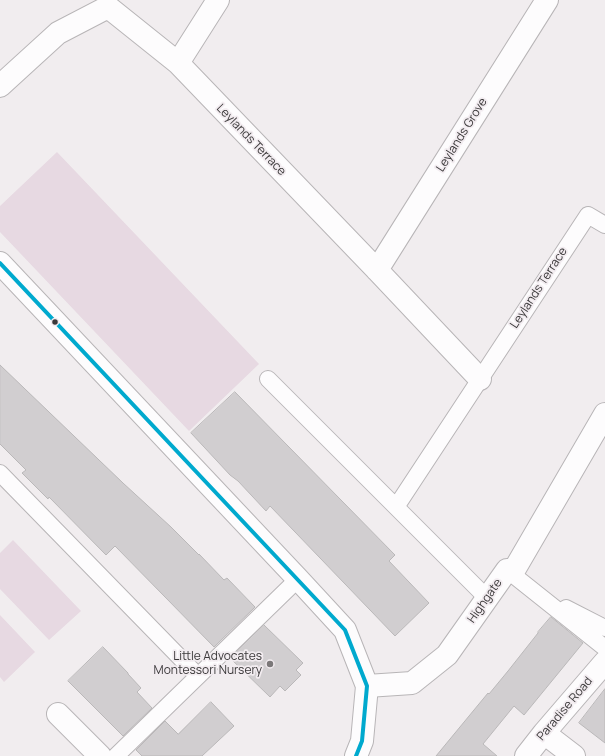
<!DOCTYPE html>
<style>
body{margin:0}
canvas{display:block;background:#f1edef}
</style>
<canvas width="605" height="756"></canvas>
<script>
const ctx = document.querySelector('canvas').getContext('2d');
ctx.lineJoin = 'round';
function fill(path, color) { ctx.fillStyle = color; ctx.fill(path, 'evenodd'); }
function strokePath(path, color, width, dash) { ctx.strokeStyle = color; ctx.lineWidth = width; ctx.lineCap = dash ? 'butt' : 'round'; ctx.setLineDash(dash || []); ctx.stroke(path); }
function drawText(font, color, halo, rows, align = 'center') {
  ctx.font = font + ' Manrope,sans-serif'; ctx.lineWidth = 3.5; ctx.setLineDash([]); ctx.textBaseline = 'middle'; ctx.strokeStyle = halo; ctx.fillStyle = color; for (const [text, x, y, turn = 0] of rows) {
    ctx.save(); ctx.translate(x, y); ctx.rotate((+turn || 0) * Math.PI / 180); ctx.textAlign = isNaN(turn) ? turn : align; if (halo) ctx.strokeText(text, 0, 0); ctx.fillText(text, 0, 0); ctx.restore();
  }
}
fill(new Path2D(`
 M57,152L259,364L189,431L0,232V206Z
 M13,540L81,611L49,640L0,589V553Z
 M0,615L35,652L4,682L0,677Z`), '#e7d9e2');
const building = new Path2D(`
 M0,365L123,483L171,527L199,555V554L224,580L227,578L255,607L214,647L115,546L106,555L49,497L48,499L22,473L26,470L0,444Z
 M235,392L395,555L389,561L429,603L395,636L270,506L266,511L238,481L230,475L191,433Z
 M551,617L583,643L524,715L514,706L483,744L497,756H436L488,693L489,694L508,671L538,633V632Z
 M264,625L303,663L296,670L301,675L285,691L280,686L270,697L230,658Z
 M103,647L128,673V674L141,688L137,692L152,708L123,736L68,681Z
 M605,689V743L579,723Z
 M211,702L234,726L202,756H142L136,750L165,721L178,734Z`);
fill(building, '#d1ced0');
strokePath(building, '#bab8b9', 1);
const service = new Path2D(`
 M268,379L487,598
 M0,473L198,676
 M396,507L588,215L605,225
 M507,570L605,648
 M566,608L605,628
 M116,756L298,579`);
const minor = new Path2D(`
 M178,63L218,0
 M0,86L58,33L108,7L178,63L377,270L480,379
 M377,270L547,0
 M367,686L412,683L447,655L507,570L513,572L605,414
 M58,714L100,756
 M544,733L574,756
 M526,756L544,733L605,662`);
const tertiary = new Path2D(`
 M0,263L298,579L345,630L367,686L362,741L356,756`);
strokePath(service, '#b8b5b7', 18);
strokePath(minor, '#b8b5b7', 24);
strokePath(tertiary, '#b8b5b7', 24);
strokePath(service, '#fdfcfd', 16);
strokePath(minor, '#fdfcfd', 22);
strokePath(tertiary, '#fdfcfd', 22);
strokePath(new Path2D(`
 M0,263L345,630L367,686L362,741L356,756`), '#00a9ce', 4);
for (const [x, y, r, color] of [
 [55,322,3.5,"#3b393a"],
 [270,664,4,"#7b7879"]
]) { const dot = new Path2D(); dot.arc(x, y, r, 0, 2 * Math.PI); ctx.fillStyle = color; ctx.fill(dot); strokePath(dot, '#f2ecf0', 1.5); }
drawText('12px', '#3b393a', '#f2ecf0', [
 ["Leylands Grove",462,135,-58],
 ["Leylands Terrace",251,140,46],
 ["Leylands Terrace",539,288,-57],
 ["Highgate",485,601,-55],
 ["Paradise Road",565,709,-50]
]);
drawText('12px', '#3b393a', '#f2ecf0', [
 ["Little Advocates",262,657],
 ["Montessori Nursery",262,671]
], 'right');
</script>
